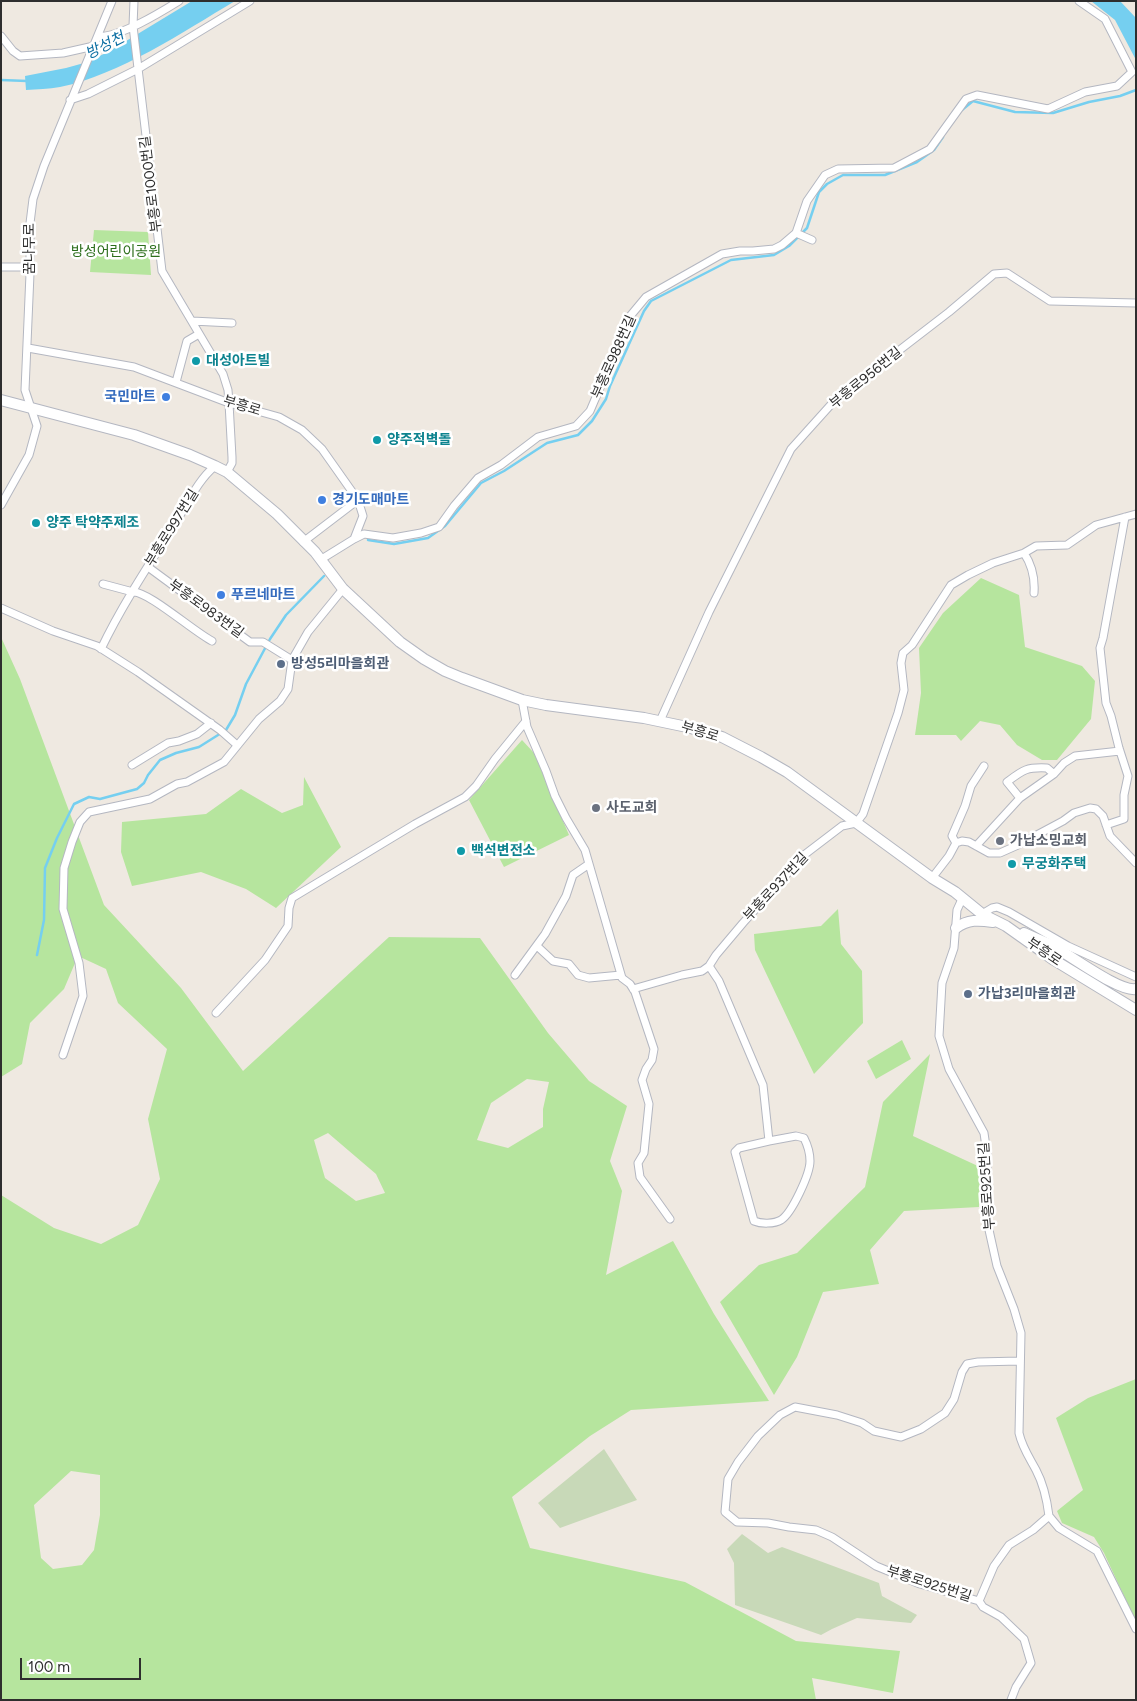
<!DOCTYPE html>
<meta charset="utf-8">
<style>
body{margin:0}
#map{position:relative;width:1137px;height:1701px;overflow:hidden;background:#efe9e1;font-family:Figtree,sans-serif}
canvas{display:block}
.frame{position:absolute;inset:0;border:2px solid #2e2e2e;pointer-events:none}
.scale{position:absolute;left:20px;top:1658px;width:121px;height:22px;box-sizing:border-box;border:2px solid #2e2e2e;border-top:0;padding-left:6px;font-size:15px;line-height:18px;white-space:nowrap;color:#2e2e2e;-webkit-text-stroke:4px #fff;paint-order:stroke}
</style>
<div id="map">
<canvas width="1137" height="1701"></canvas>
<div class="frame"></div>
<div class="scale">100 m</div>
</div>
<script>
const ctx = document.querySelector('canvas').getContext('2d');
ctx.lineJoin = 'round';
function fill(path, color) { ctx.fillStyle = color; ctx.fill(path, 'evenodd'); }
function strokePath(path, color, width, dash) { ctx.strokeStyle = color; ctx.lineWidth = width; ctx.lineCap = dash ? 'butt' : 'round'; ctx.setLineDash(dash || []); ctx.stroke(path); }
function drawText(font, color, halo, rows, align = 'center') {
  ctx.font = font + ' Figtree,"Noto Sans KR",sans-serif'; ctx.lineWidth = 5; ctx.setLineDash([]); ctx.textBaseline = 'middle'; ctx.strokeStyle = halo; ctx.fillStyle = color; for (const [text, x, y, turn = 0] of rows) {
    ctx.save(); ctx.translate(x, y); ctx.rotate((+turn || 0) * Math.PI / 180); ctx.textAlign = isNaN(turn) ? turn : align; if (halo) ctx.strokeText(text, 0, 0); ctx.fillText(text, 0, 0); ctx.restore();
  }
}
fill(new Path2D(`
 M94,230L148,232L151,275L90,272Z
 M981,578L1019,595L1025,647L1082,666L1095,681L1091,719L1057,760H1042L1017,745L1000,725L980,721L961,741L956,735H915L921,693L919,648L943,613Z
 M1,637L20,679L104,905L181,988L243,1071L389,937L480,938L548,1033L589,1081L627,1106L610,1161L622,1191L606,1275L673,1241L714,1314L769,1401L631,1410L590,1436L512,1497L530,1548L685,1582L796,1641L900,1651L893,1693L812,1678L816,1700H1V1195L54,1228L101,1244L138,1225L160,1179L148,1119L167,1049L118,1003L106,969L78,956L64,989L30,1023L22,1064L1,1077ZM527,1079L549,1082L543,1109V1127L508,1148L477,1140L491,1103ZM328,1133L376,1174L385,1193L356,1201L325,1178L314,1140ZM71,1471L100,1475V1515L94,1550L82,1565L53,1569L41,1558L34,1505Z
 M522,740L534,753L569,835L504,867L469,800Z
 M304,777L341,847L276,908L246,889L201,872L132,886L121,852L122,822L206,814L241,789L282,813L303,805Z
 M838,909L841,944L862,971L863,1023L814,1074L755,950L754,934L821,926Z
 M902,1040L911,1059L876,1079L867,1061Z
 M930,1054L913,1136L980,1167L979,1207L904,1211L870,1250L879,1284L823,1292L797,1357L774,1395L720,1302L759,1265L797,1253L865,1187L883,1102Z
 M1136,1379V1622L1104,1553L1094,1537L1062,1523L1057,1511L1083,1490L1056,1418L1088,1398Z`), '#b6e59e');
fill(new Path2D(`
 M604,1449L637,1500L560,1528L538,1503Z
 M742,1534L768,1553L782,1547L879,1583L882,1596L917,1615L911,1623L857,1618L832,1629L821,1635L735,1605L734,1563L727,1549Z`), '#c8d9b8');
fill(new Path2D(`
 M192,1H235C183,32 119,75 60,87C49,89 37,89 26,90L25,76L66,68L84,63L108,52Z
 M1091,1H1120L1136,18V60L1115,20Z`), '#75cff0');
strokePath(new Path2D(`
 M1,80L27,81
 M962,110L973,101L1015,112L1053,113L1089,102L1120,96L1136,90
 M368,540L394,544L428,538L445,526L481,483L504,471L547,443L578,435L592,421L606,399L610,386L644,311L651,301L731,260L774,255L789,246L807,228L819,192L827,184L843,175H885L917,162L934,150L943,137
 M37,955L44,920L45,868L57,838L74,804L89,797L100,799L137,789L144,783L148,775L160,760L176,753L199,747L226,730L235,715L246,684L270,639L286,615L324,576`), '#75cff0', 2.5);
const street = new Path2D(`
 M134,1L133,26L162,271L223,374L228,390L229,403L232,457V463L227,472
 M1,36L13,51L20,56L63,53L94,46
 M98,37C122,36 158,14 179,1
 M70,100L88,94L138,69L250,1
 M796,233L812,240
 M1,267H31
 M192,321L232,323
 M28,348L134,367L229,403L279,417L302,430L322,449L358,500L303,542
 M176,382L187,341L199,334
 M1,505L29,455L37,426L25,390L30,274V223L33,199L44,166L112,1
 M354,539L363,516L358,500
 M1024,553C1032,565 1035,579 1034,593
 M320,560L354,539L364,534L393,538L421,533L439,527L454,506L478,478L501,465L538,437L576,426L590,411L631,315L646,297L722,254L740,251H753L774,249L782,245L796,233L807,201L825,175L838,169L894,168L930,149L966,99L977,95L1048,109L1085,92L1117,86L1132,72L1105,19L1079,1
 M148,567L250,642H263L292,660
 M103,584L133,592C148,591 194,632 212,641
 M1,608L53,631L97,646L138,672L220,730L237,745
 M101,649C122,605 150,563 176,522C188,503 198,480 215,466
 M522,700L527,727L546,771L555,796L566,818L585,850L622,978L630,984L635,992L654,1049L652,1060L646,1069L642,1080L649,1104L644,1153L638,1163L640,1177L670,1219
 M660,721L709,612L791,449L836,399L949,312L994,274L1007,273L1050,301L1136,303
 M132,765L168,743L179,741L197,734L211,723
 M1020,798L1007,782C1023,770 1026,767 1047,768L1054,774
 M1106,825L1124,819V795L1128,776L1119,748L1111,716L1106,703L1100,648L1103,638L1125,517
 M956,843L952,836L965,806L971,786L984,766
 M976,846L1020,798L1054,774L1064,763L1075,756L1120,751
 M932,878L949,856L956,843L962,841L969,842L989,853H1000L1018,845L1063,821L1074,813L1090,808L1096,809L1103,816L1110,836L1136,863
 M962,899L957,910L954,948L942,983L939,1036L949,1069L984,1133L987,1154V1221L997,1266L1014,1309L1021,1333L1019,1433C1022,1447 1029,1457 1036,1470C1044,1485 1047,1500 1049,1516L1033,1530L1009,1545L994,1566L979,1601L983,1607L1001,1617L1024,1639L1031,1663L1016,1687L1011,1700
 M982,914L992,908L997,907L1009,912L1068,946L1136,977
 M537,946L553,961L569,964L578,975L589,978L621,975
 M709,966L719,981L763,1085L769,1141L739,1148L735,1152L754,1221C761,1224 774,1224 781,1220C792,1213 810,1174 810,1161C810,1153 808,1146 804,1138L796,1136L769,1141
 M515,975L545,934L566,896L573,875L589,864
 M633,989L682,975L702,971L709,966L716,955L743,923L804,855L842,826L856,823L863,814L898,713L904,690L901,663L903,653L912,645L951,585L968,575L993,563L1024,553L1036,546L1067,545L1096,525L1136,514
 M216,1013L265,960L288,926L289,908L292,898L415,824L465,797L476,786L495,759L526,721
 M63,1055L83,996L79,963L63,909L64,868L72,842L80,822L89,812L150,799L177,784L187,782L224,762L259,719L280,701L288,689L292,660L308,632L343,589
 M1049,1516L1059,1528L1097,1551L1136,1629
 M979,1601L920,1584L876,1566L832,1537L816,1530L789,1527L768,1523L737,1522L725,1512L728,1479L738,1462L758,1436L780,1415L795,1407L837,1415L862,1423L874,1431L901,1437L921,1429L945,1413L954,1399L962,1372L967,1364L978,1362L1019,1361`);
const secondary = new Path2D(`
 M1,400L134,435L190,455L215,466L227,472L277,514L315,552L343,589L400,642L424,659L445,671L462,678L522,700L546,705L644,718L687,727L722,737L761,757L787,772L932,878L955,892L982,914L1006,926L1054,960L1136,1010
 M956,928C968,919 979,920 993,922
 M1024,933C1032,937 1041,940 1049,944C1068,953 1118,992 1136,989`);
strokePath(street, '#b4b7c1', 9);
strokePath(secondary, '#b4b7c1', 12);
strokePath(street, '#fff', 7);
strokePath(secondary, '#fff', 10);
for (const [x, y, r, color] of [
 [196,361,5,"#0f9aa8"],
 [166,397,5,"#3f7fe0"],
 [377,440,5,"#0f9aa8"],
 [322,500,5,"#3f7fe0"],
 [36,523,5,"#0f9aa8"],
 [221,595,5,"#3f7fe0"],
 [281,664,5,"#5c6f8a"],
 [596,808,5,"#6b7280"],
 [1000,841,5,"#6b7280"],
 [461,851,5,"#0f9aa8"],
 [1012,864,5,"#0f9aa8"],
 [968,994,5,"#5c6f8a"]
]) { const dot = new Path2D(); dot.arc(x, y, r, 0, 2 * Math.PI); ctx.fillStyle = color; ctx.fill(dot); strokePath(dot, '#fff', 2); }
drawText('14px', '#2e2e2e', '#fff', [
 ["부흥로1000번길",151,184,-97],
 ["꿈나무로",30,249,-90],
 ["부흥로988번길",614,357,-66],
 ["부흥로956번길",866,378,-39],
 ["부흥로",242,406,17],
 ["부흥로997번길",172,528,-58],
 ["부흥로983번길",206,609,36],
 ["부흥로",700,732,17],
 ["부흥로937번길",776,887,-47],
 ["부흥로",1044,952,34],
 ["부흥로925번길",987,1186,-94],
 ["부흥로925번길",929,1584,18]
]);
drawText('14px', '#2c6e1b', '#fff', [
 ["방성어린이공원",116,252]
]);
drawText('bold 14px', '#0d838f', '#fff', [
 ["대성아트빌",206,361],
 ["양주적벽돌",387,440],
 ["양주 탁약주제조",46,523],
 ["백석변전소",471,851],
 ["무궁화주택",1022,864]
], 'left');
drawText('bold 14px', '#366cbe', '#fff', [
 ["국민마트",156,397,"right"],
 ["경기도매마트",332,500],
 ["푸르네마트",231,595]
], 'left');
drawText('bold 14px', '#4e5e75', '#fff', [
 ["방성5리마을회관",291,664],
 ["가납3리마을회관",978,994]
], 'left');
drawText('bold 14px', '#5b616d', '#fff', [
 ["사도교회",606,808],
 ["가납소밍교회",1010,841]
], 'left');
drawText('italic 15px', '#0d6fa3', '#fff', [
 ["방성천",105,46,-27]
]);
</script>
